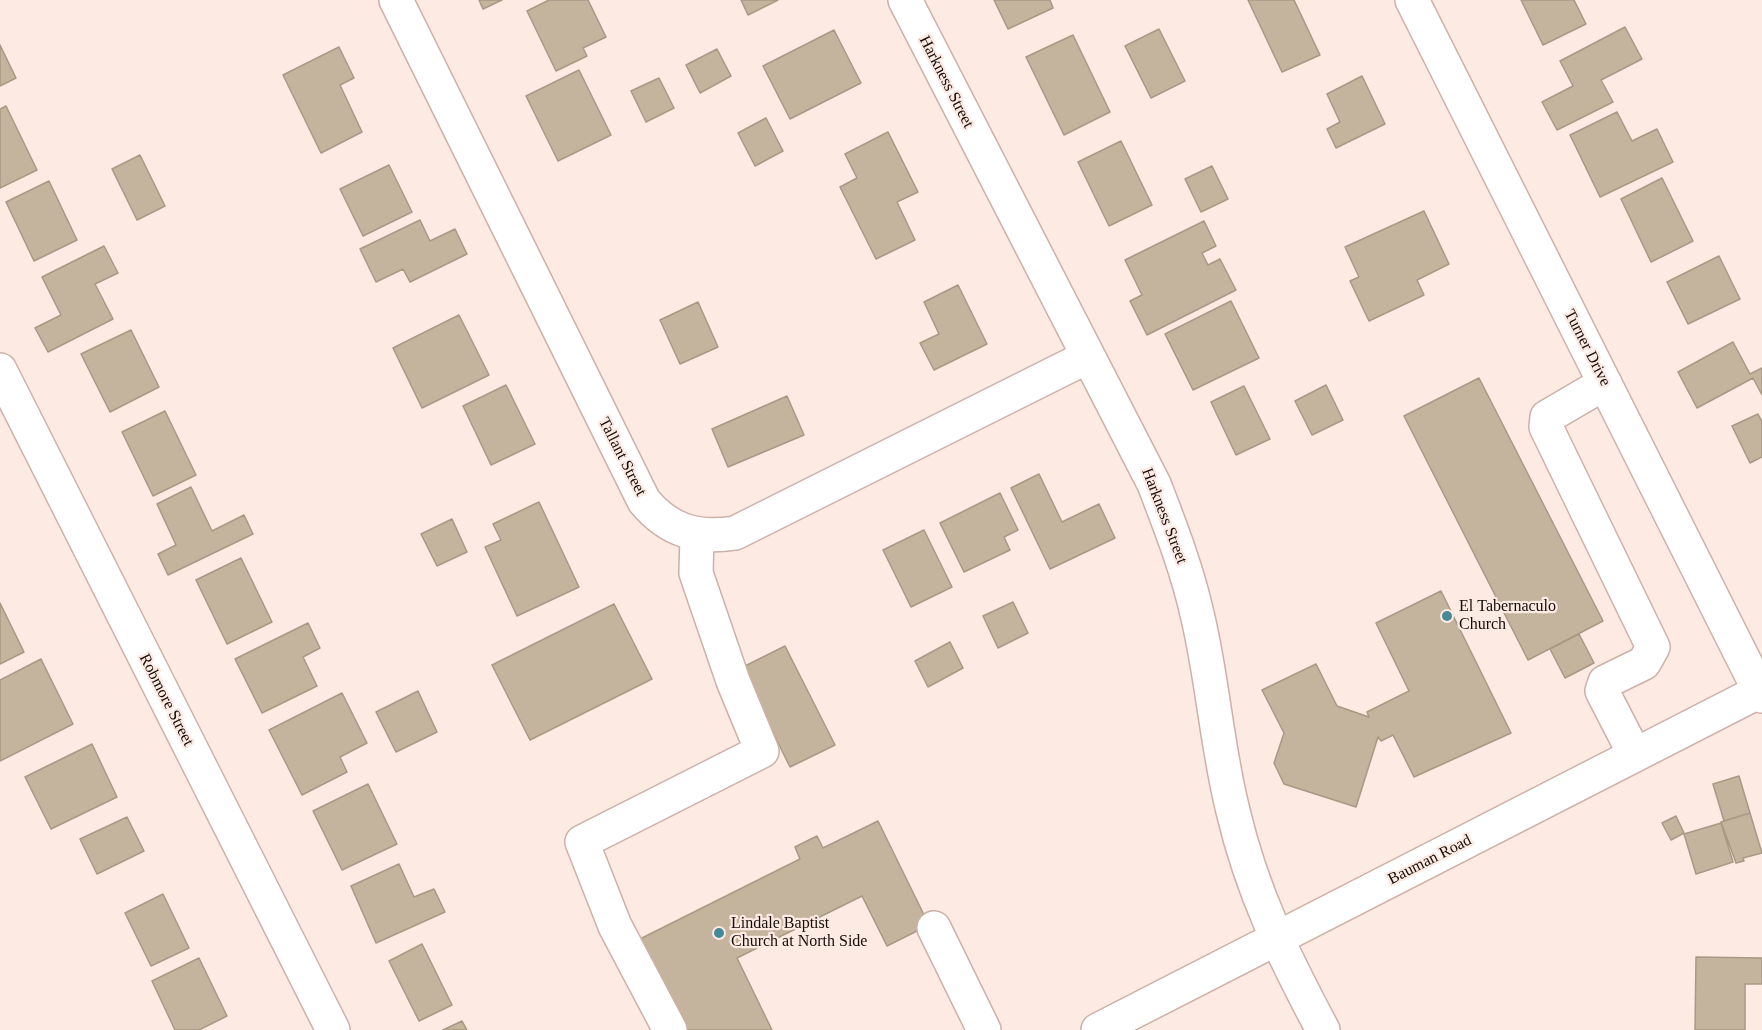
<!DOCTYPE html>
<style>
body{margin:0}
canvas{display:block;background:#fceae3}
</style>
<canvas width="1762" height="1030"></canvas>
<script>
const ctx = document.querySelector('canvas').getContext('2d');
ctx.lineJoin = 'round';
function fill(path, color) { ctx.fillStyle = color; ctx.fill(path, 'evenodd'); }
function strokePath(path, color, width, dash) { ctx.strokeStyle = color; ctx.lineWidth = width; ctx.lineCap = dash ? 'butt' : 'round'; ctx.setLineDash(dash || []); ctx.stroke(path); }
function drawText(font, color, halo, rows, align = 'center') {
  ctx.font = font + ' Georgia,serif'; ctx.lineWidth = 4.5; ctx.setLineDash([]); ctx.textBaseline = 'middle'; ctx.strokeStyle = halo; ctx.fillStyle = color; for (const [text, x, y, turn = 0] of rows) {
    ctx.save(); ctx.translate(x, y); ctx.rotate((+turn || 0) * Math.PI / 180); ctx.textAlign = isNaN(turn) ? turn : align; if (halo) ctx.strokeText(text, 0, 0); ctx.fillText(text, 0, 0); ctx.restore();
  }
}
const building = new Path2D(`
 M479,0H502L483,9Z
 M549,0H588L606,37L583,48L587,56L556,71L527,11Z
 M741,0H778L748,15Z
 M994,0H1050L1053,8L1008,29Z
 M1248,0H1294L1320,55L1282,72Z
 M1521,0H1574L1586,24L1543,45Z
 M1625,27L1642,59L1601,80L1613,102L1557,130L1542,102L1573,86L1560,61Z
 M1159,29L1185,81L1151,98L1125,46Z
 M834,30L861,83L790,119L763,66Z
 M1073,35L1110,112L1064,135L1026,57Z
 M0,45L16,78L0,86Z
 M339,47L354,78L340,85L362,132L321,153L283,75Z
 M717,49L731,76L700,93L686,65Z
 M579,70L611,135L558,161L526,96Z
 M1362,76L1385,124L1336,148L1327,129L1340,122L1327,94Z
 M659,78L674,108L646,122L631,91Z
 M6,106L37,170L0,188V109Z
 M1617,112L1632,141L1657,129L1673,162L1600,197L1570,135Z
 M766,118L783,151L755,166L738,133Z
 M888,132L918,192L897,202L915,240L876,259L840,187L857,178L845,154Z
 M1121,141L1152,205L1109,226L1078,162Z
 M140,155L165,206L137,220L112,169Z
 M389,165L412,212L363,236L340,189Z
 M1212,166L1228,199L1201,212L1185,179Z
 M1662,178L1693,241L1651,262L1621,199Z
 M49,181L77,240L34,261L6,202Z
 M1424,211L1449,264L1417,280L1424,295L1369,321L1350,281L1359,277L1345,247Z
 M420,220L430,241L455,229L467,254L410,282L403,269L376,282L360,249Z
 M1204,221L1216,246L1202,253L1208,265L1220,259L1236,290L1147,335L1130,301L1142,295L1125,260Z
 M104,246L118,273L95,284L113,319L48,352L35,328L61,315L42,277Z
 M1719,256L1740,299L1688,324L1667,282Z
 M958,285L987,344L934,370L920,343L939,334L924,302Z
 M1231,301L1259,358L1193,390L1165,334Z
 M698,302L718,347L680,364L660,320Z
 M459,315L489,375L422,408L393,348Z
 M131,330L159,387L110,412L81,354Z
 M1733,342L1750,374L1762,368V395L1753,378L1697,408L1678,372Z
 M1479,378L1603,621L1528,660L1404,416Z
 M506,385L535,444L491,465L463,406Z
 M1326,385L1343,420L1312,435L1295,401Z
 M1244,386L1270,439L1236,455L1211,402Z
 M787,396L804,435L728,467L712,429Z
 M165,411L196,475L153,496L122,432Z
 M1758,414L1762,422V457L1750,463L1732,426Z
 M1039,474L1062,522L1099,504L1115,538L1050,569L1011,488Z
 M191,487L212,531L244,515L253,534L168,575L158,554L176,545L157,504Z
 M1000,493L1018,530L1004,537L1010,550L964,572L940,523Z
 M539,502L579,587L517,616L485,547L501,540L493,524Z
 M452,519L467,552L437,566L421,534Z
 M924,530L952,587L911,607L883,550Z
 M241,558L272,622L227,644L196,580Z
 M1441,591L1511,733L1414,777L1393,735L1381,741L1378,737L1356,807L1284,784L1274,763L1284,733L1262,690L1316,664L1337,706L1369,717L1367,712L1409,691L1376,623Z
 M1013,602L1028,633L998,648L983,616Z
 M0,603L24,652L0,664Z
 M614,604L652,679L530,740L492,665Z
 M308,623L320,648L303,657L317,686L262,713L235,659Z
 M1579,634L1594,663L1565,678L1550,649Z
 M950,642L963,668L928,687L915,661Z
 M785,646L835,745L790,767L741,668Z
 M41,659L73,724L0,761V680Z
 M418,691L437,732L396,752L376,712Z
 M342,693L367,743L340,757L347,772L302,795L269,730Z
 M92,744L117,797L51,829L25,777Z
 M1739,776L1750,813L1724,821L1713,784Z
 M368,784L397,844L342,870L313,811Z
 M1750,813L1762,853L1743,858L1744,861L1736,863L1721,822Z
 M1676,816L1684,833L1671,840L1662,823Z
 M127,817L144,851L97,874L80,839Z
 M878,821L929,925L887,946L862,896L737,958L772,1030H685L636,941L800,859L795,847L817,836L823,848Z
 M1721,823L1733,862L1696,874L1684,834Z
 M399,864L414,897L434,889L445,912L376,943L351,886Z
 M163,894L189,948L151,966L125,913Z
 M422,944L452,1005L419,1021L389,961Z
 M1696,957L1762,958V984H1745V1030H1695Z
 M199,958L227,1016L199,1030H175L152,981Z
 M462,1021L467,1030H443Z`);
fill(building, '#c4b39d');
strokePath(building, '#a99984', 1.5);
const minor = new Path2D(`
 M396,0L644,501C669,531 697,539 735,533L1087,357
 M905,0L1154,484C1171,528 1188,572 1198,618C1213,682 1217,748 1233,811C1252,892 1284,957 1323,1030
 M1412,0L1762,696
 M0,370L333,1030
 M1605,383L1547,417L1546,427L1653,647L1644,663L1605,682L1602,691L1635,755
 M934,928L984,1030
 M670,1030L615,926L582,842L762,751L733,681L696,573L697,536
 M1098,1030L1762,690`);
strokePath(minor, '#cdb1a7', 36);
strokePath(minor, '#fff', 33);
for (const [x, y, r, color] of [
 [1447,616,6,"#468a98"],
 [719,933,6,"#468a98"]
]) { const dot = new Path2D(); dot.arc(x, y, r, 0, 2 * Math.PI); ctx.fillStyle = color; ctx.fill(dot); strokePath(dot, '#fceae3', 2); }
drawText('16px', '#160d09', '#fceae3', [
 ["Harkness Street",946,82,63],
 ["Turner Drive",1587,348,63],
 ["Tallant Street",622,457,63],
 ["Harkness Street",1164,516,69],
 ["Robmore Street",166,700,63],
 ["Bauman Road",1430,860,-27]
]);
drawText('16px', '#160d09', '#fceae3', [
 ["El Tabernaculo",1459,607],
 ["Church",1459,625],
 ["Lindale Baptist",731,924],
 ["Church at North Side",731,942]
], 'left');
</script>
